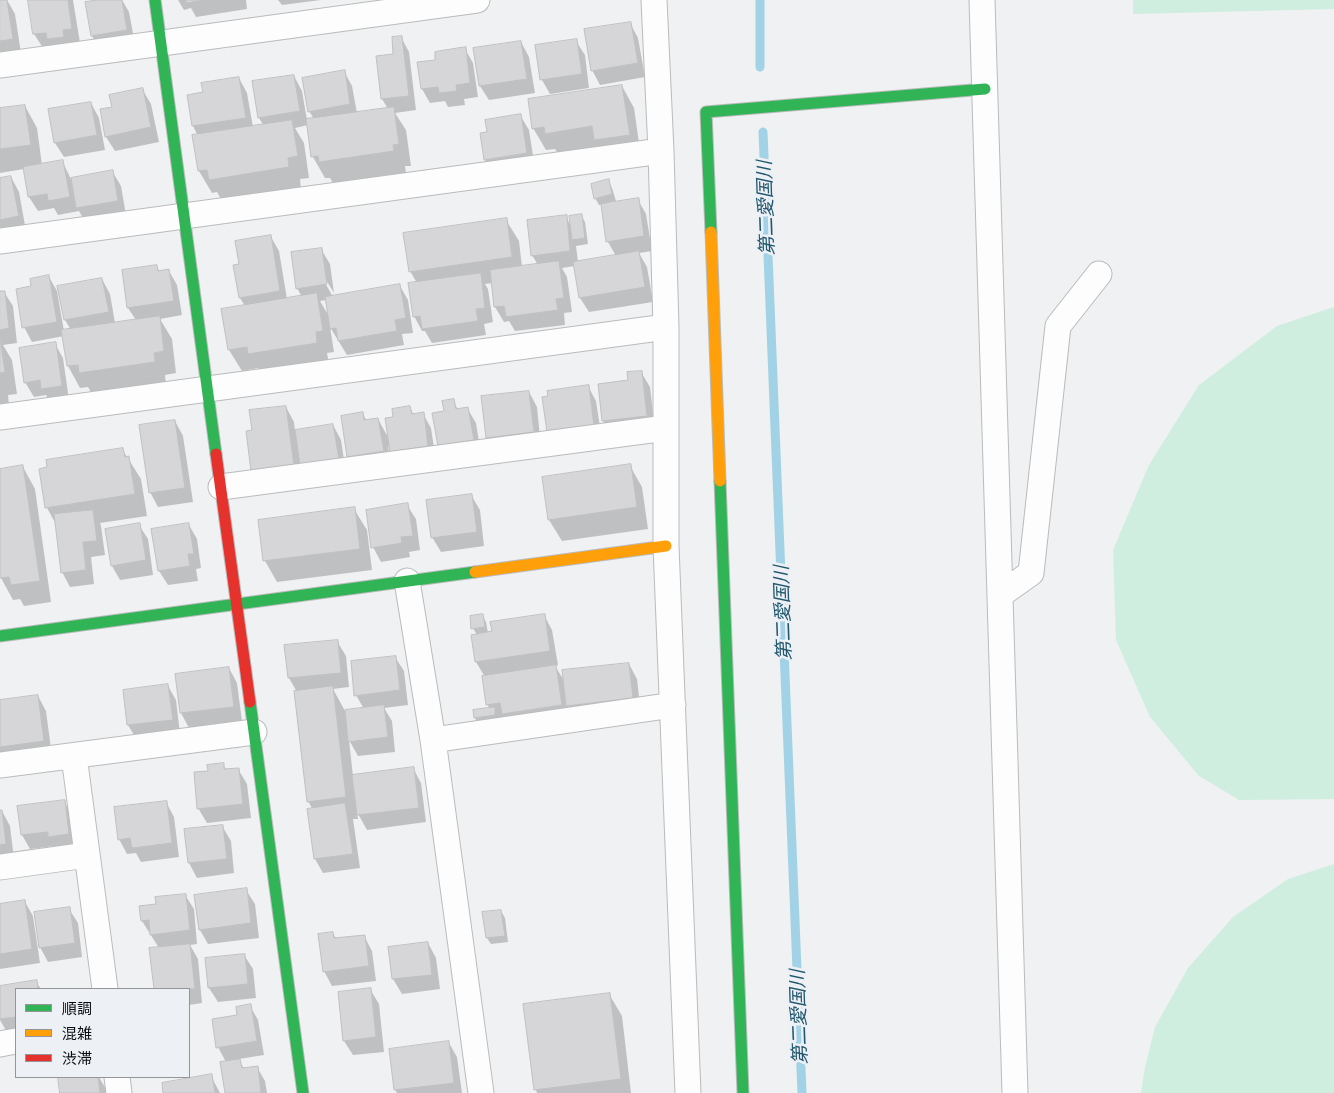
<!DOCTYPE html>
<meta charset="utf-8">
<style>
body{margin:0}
#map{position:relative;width:1334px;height:1093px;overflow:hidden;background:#eff1f3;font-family:Lato,"Noto Sans JP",sans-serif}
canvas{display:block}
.legend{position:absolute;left:15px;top:988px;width:175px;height:90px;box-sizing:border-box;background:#edf0f5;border:1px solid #939599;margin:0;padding:6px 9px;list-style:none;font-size:15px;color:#0b0c0e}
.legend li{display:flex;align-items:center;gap:10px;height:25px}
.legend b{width:25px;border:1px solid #939599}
</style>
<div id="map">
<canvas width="1334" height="1093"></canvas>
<ul class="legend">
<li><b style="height:6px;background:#30b455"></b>順調</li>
<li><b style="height:6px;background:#ff9f0a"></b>混雑</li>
<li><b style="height:6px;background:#e5322d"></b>渋滞</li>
</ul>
</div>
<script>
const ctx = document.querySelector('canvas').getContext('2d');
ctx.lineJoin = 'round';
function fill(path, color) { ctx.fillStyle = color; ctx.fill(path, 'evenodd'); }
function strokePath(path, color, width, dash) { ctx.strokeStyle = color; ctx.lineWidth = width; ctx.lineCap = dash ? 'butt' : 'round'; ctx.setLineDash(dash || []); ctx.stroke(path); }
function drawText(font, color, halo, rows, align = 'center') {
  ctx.font = font + ' Lato,"Noto Sans JP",sans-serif'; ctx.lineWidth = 5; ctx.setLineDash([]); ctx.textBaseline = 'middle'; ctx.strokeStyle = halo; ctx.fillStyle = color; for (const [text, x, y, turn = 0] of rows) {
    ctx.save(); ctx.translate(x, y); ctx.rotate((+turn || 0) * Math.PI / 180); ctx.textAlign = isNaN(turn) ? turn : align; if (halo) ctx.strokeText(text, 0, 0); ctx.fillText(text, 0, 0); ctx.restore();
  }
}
fill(new Path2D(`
 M1133,0H1334V9L1133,14Z
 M1334,307V799L1239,800L1199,776L1150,717L1116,640L1113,550L1149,465L1199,385L1277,326Z
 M1334,864V1093H1141L1145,1067L1155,1027L1188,968L1233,917L1288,879Z`), '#cfeedf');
fill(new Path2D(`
 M7,0L15,14L21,53L0,56V1Z
 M29,0H73L80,43L43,48L34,34Z
 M106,0H122L129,12L135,44L100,50L92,36Z
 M178,0H246L247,9L196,17L191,8L184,10Z
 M278,0H321L282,5Z
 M630,23L638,38L645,77L600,85L592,70Z
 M401,37L409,52L416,110L395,113L406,130L411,166H405L406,173L333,183L330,178H325L313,157L308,125L295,128L304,143L309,178L300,179L301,189L222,201L217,192L212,193L199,171L194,136H198L193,126L204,94L239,78L247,93L253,127L264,126L259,118L253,82L294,76L302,91L307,120L314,119L309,111L344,71L352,86L357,113L388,109L382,99Z
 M576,41L585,55L589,88L550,94L542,80L537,46Z
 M521,42L529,57L535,93L489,100L480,86L474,49Z
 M465,49L473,63L478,97L464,99L465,105L448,107L445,101L430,103L422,89L437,61Z
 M622,86L634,108L641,157L559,155L555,149L546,150L533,128Z
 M142,89L151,104L159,142L115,151L106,137L114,108Z
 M91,103L99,118L105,150L64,157L55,143Z
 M25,106L37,128L42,165L62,161L71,179L112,171L121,186L126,215L85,222L79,211L58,215L54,208L38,211L29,197L24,169L0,173V110Z
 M520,115L529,130L535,168L493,174L485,160L488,133Z
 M11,177L19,192L26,231L0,236V179Z
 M608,181L612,188L616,201L610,202V204L638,200L646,214L652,251L639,253L647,267L653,302L589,312L580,298L575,266L562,268L567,277L572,312L564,313L565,325L515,331L509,321L504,322L495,307L493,283L485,284L488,289L493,322L484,324L486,335L432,343L425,331H422L414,316L417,283L410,271L506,220L519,241L522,267L538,265L532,255L566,217L571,226L581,215L585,222L588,244L576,246L578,262L616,256L608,242L602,205H599L595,198Z
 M271,237L279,251L287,299L302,297L297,288L321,249L330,264L334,293L325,278L323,279L333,297L400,286L408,300L413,333L402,334L404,345L347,355L330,327L334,352L327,353L329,364L262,375L258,368L242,371L229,350L245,306L240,298L235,266L241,265ZM327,300L330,318L320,301Z
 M157,267L160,272L169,271L177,285L182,315L160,319L172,339L176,373L165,375L166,384L92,394L88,387L80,388L68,366L64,336L32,342L24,327L33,287L49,277L57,291L64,331L71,330L65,320L102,279L110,294L115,323L136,320L128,308Z
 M0,292H4L13,306L17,343L3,345L12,360L17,394L8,395L9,405L0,407Z
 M55,344L63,358L69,400L51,403L46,395L34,397L25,382Z
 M641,372L650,387L655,430L612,435L603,421L629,381Z
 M588,386L596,401L602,440L544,399Z
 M529,392L537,407L541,447L496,452L487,438Z
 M453,400L458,410L467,408L476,423L481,454L448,460L445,412Z
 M286,407L294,422L295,431L333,425L341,440L346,473L310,479L299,460L301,480L253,431Z
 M410,408L414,415L423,414L431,428L436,461L400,466L388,446L391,465L357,471L348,456L362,413L367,421L378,419L389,439L395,418Z
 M175,421L183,436L193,502L158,507L150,492Z
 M122,449L141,479L147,516L100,523L101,526L105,555L91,557L94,584L70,587L62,572L57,526L47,508L41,470Z
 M630,466L642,487L648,529L562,541L549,520Z
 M23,467L35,489L51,602L24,606L20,599L13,600L1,578L0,574V470Z
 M471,495L480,510L484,546L441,552L432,537Z
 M407,505L416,519L420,550L409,552L410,557L381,562L373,547Z
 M354,509L367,530L372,570L277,582L265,561Z
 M139,525L148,539L153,575L120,580L112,566Z
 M189,525L197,539L201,568L196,569L198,581L168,585L159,571Z
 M482,615L486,622L488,633L544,615L552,630L558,665L555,666L565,682L629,664L637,679L641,713L575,720L568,706L569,720L479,725L475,718L474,711L490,709L487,704L485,677L476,662L477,635L473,628Z
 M337,641L346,656L349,687L333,689L345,711L364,709L356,695L395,657L404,671L408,705L384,708L392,721L395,752L358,756L349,740L353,776L413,768L421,783L426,822L367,830L357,812L358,819H353L360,868L323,873L315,859L313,810L308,801L297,692L289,678L286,647Z
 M229,668L237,683L242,721L189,728L181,713L176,675Z
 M168,686L176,700L180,734L137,740L128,725L124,691Z
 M38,696L46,711L52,756L0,761V701Z
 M223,764L226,770L238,769L247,784L251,818L207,823L198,808L209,772Z
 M64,801L72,816L76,849L58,851L55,846L30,849L22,835Z
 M166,802L174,817L179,857L141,862L136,853L127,854L119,839Z
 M0,811H2L10,826L14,859L0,860Z
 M222,826L231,841L234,873L197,878L189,863L185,830Z
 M246,890L255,904L259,938L208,944L200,930L196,896Z
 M185,895L194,909L197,944L190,945L198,959L202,1003L189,1005V989H155L151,949L159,948L142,921L158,905Z
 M25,902L33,916L40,963L0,969V906Z
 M69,909L78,923L82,957L48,962L40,947Z
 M501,911L505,918L508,942L491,944L487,938Z
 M333,933L336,939L364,936L372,951L376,981L332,986L324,971Z
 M428,943L436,958L440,989L402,994L393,979L390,948Z
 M244,955L253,969L256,998L218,1002L209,988L206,959Z
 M36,982L41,989H16V1032L8,1034L0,1020V987Z
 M370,989L379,1004L384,1052L353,1055L344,1041Z
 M609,994L622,1016L631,1093H537L536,1090L525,1005Z
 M250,1006L258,1020L264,1055L239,1059L244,1069L257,1067L265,1081L267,1093H226V1062L218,1047L239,1016Z
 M449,1043L457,1057L462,1093H397L395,1090Z
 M211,1076L220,1093H165Z
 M74,1077H99L106,1089V1093H62L60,1078Z`), '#0003');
strokePath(new Path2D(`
 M760,0V67
 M763,132L802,1093`), '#a2d2e6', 9);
const building = new Path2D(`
 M0,0H7L13,39L0,41Z
 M28,0H68L72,29L63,30L64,37L47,39L46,33L33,34Z
 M98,0H122L127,30L91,36L85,2Z
 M186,0H205L187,3Z
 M631,22L638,63L591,71L584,29Z
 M402,36L409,96L381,99L376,56L393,54L392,37Z
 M577,39L582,74L540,80L535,45Z
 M521,41L527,79L479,86L473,48Z
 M466,47L470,83L456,85L457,91L439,93L438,87L421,89L417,62L435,60V52Z
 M345,70L350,104L308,112L302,78Z
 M294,75L300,111L258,118L252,81Z
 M239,77L246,118L192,126L187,95L203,92L201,83Z
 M622,85L630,135L594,140L592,126L545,134L544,127L532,129L528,99Z
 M143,88L151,127L105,137L100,109L112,107L109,95Z
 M91,102L97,135L54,143L48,109Z
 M25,105L31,145L0,149V108Z
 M394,107L399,144L393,145L394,151L319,162L318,156L311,157L306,119Z
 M521,114L527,153L484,160L480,133L487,132L485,120Z
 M292,120L298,156L288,158L289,167L209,180L207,170L198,171L192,135Z
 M63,160L70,197L48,201L47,194L28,197L23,167Z
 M113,170L118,201L76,208L71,178Z
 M11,176L19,216L0,220V178Z
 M609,179L612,194L594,199L591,184Z
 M639,198L644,236L606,242L601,204Z
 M582,214L585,238L572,240L569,216Z
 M567,215L570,251L531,256L527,220Z
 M507,218L512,257L409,272L403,233Z
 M271,235L280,291L239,298L233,265L239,264L235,241Z
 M322,248L327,284L296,289L291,252Z
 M639,251L645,287L579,298L573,262Z
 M559,261L564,298L556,299L558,310L506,317L504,306L494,307L490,270Z
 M157,265L158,271L169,269L174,301L127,308L122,270Z
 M481,273L485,308L476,309L478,321L422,329L420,316L413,317L408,283Z
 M49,275L57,322L22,328L16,289L31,286L30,279Z
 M102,278L109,312L64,320L57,286Z
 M400,284L406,318L395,320L397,331L338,341L336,328L330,329L325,297Z
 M0,291H5L9,328L0,330Z
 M317,293L323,331L316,332L317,343L248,354L247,347L228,350L221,309Z
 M160,316L164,351L154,353L155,362L79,373L78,365L67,366L61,330Z
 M0,337L5,372L0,373Z
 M56,342L62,386L41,389L40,380L24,383L19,348Z
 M642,371L647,416L602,421L598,384L628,380L627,372Z
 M589,385L594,426L547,432L542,397L548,396L547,391Z
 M529,391L534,432L486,438L481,396Z
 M454,399L456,409L468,407L474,440L438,446L432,413L444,411L442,401Z
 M286,406L294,465L251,471L246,431L252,430L249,410Z
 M410,406L412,414L424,412L428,446L390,452L385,418L393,417L392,409Z
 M363,412L364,420L378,418L384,451L347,457L341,416Z
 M175,420L185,488L149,493L139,425Z
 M333,424L339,459L300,465L295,430Z
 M123,448L125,457L129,456L135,494L45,508L39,469L47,467L46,460Z
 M631,464L637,507L548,520L542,477Z
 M23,465L40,581L11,585L9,577L0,578V469Z
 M472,494L477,532L431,538L426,500Z
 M408,503L413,536L401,537L402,543L371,548L366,510Z
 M355,507L360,549L263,561L258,520Z
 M93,510L97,541L83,542L86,570L61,573L54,514Z
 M140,523L146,560L111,566L105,529Z
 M189,523L194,554H188L190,566L158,571L151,529Z
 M483,614L485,627L471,629L470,616Z
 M545,614L550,651L475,662L471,635L492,631L490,622Z
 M338,640L341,673L288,678L284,645Z
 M396,656L400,690L354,696L351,661Z
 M629,663L633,698L566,706L562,670Z
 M556,665L562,705L502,714L500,703L486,705L482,676Z
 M229,667L234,707L180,713L175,674Z
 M168,684L173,720L127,725L123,690Z
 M333,686L346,797L307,802L294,691Z
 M38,695L44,741L0,747V700Z
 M384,705L388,737L348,742L345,710Z
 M495,707V715L474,718L473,710Z
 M224,763V769L239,768L243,804L197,809L194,772L208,771L207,765Z
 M414,767L419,808L357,815L352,775Z
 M65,800L69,834L48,837V832L21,835L17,806Z
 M167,801L172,843L132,848L130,838L118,840L114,807Z
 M345,803L353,854L314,859L307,809Z
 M0,810H2L6,844L0,845Z
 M223,825L227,859L188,863L184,829Z
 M247,888L251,923L199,930L194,895Z
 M186,894L190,930L150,935L149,920L141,921L139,906L156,904L155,897Z
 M25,900L32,949L0,954V904Z
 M70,907L75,943L39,948L34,912Z
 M501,910L505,936L486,938L482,912Z
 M333,932L334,938L365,935L369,966L323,972L318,934Z
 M428,942L432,975L392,979L388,947Z
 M190,944L195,989H154L149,948Z
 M245,954L248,984L208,988L205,958Z
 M37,980L38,989H16V1017L0,1019V986Z
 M371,988L376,1037L343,1041L338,992Z
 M610,993L621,1079L534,1090L523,1004Z
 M251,1004L257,1041L216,1048L212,1019L237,1015L236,1007Z
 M449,1041L454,1083L394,1090L389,1049Z
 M240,1059L242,1068L258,1066L261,1093H225L220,1062Z
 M212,1074L215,1093H163L162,1083Z
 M58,1077H98L100,1093H60Z`);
fill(building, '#d6d6d8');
strokePath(building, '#c0c0c2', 1);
const street = new Path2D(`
 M654,0L661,151L666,327V546L688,1093
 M982,0L1015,1093
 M0,65L477,0
 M0,241L661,151
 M0,417L666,327
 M221,487L666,428
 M407,581L433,740L481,1093
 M1000,595L1031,573L1058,326L1099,274
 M433,740L673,705
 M74,756L105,989
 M0,765L254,732
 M0,867L87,855
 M0,1044L16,1041
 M117,1077L119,1093`);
const fast = new Path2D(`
 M155,0L216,454
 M711,232L706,112L985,89
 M720,481L743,1093
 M0,636L475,572
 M250,702L303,1093`);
const slow = new Path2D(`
 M711,232L720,481
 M475,572L666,546`);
const jam = new Path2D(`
 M216,454L250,702`);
strokePath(street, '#b9bbbc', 27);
strokePath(fast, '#b9bbbc', 13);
strokePath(slow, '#b9bbbc', 13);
strokePath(jam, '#b9bbbc', 13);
strokePath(street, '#fdfdfd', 25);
strokePath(fast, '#30b455', 11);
strokePath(slow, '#ff9f0a', 11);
strokePath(jam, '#e5322d', 11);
drawText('italic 19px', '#22586d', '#edf0f5', [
 ["第二愛国川",766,208,-92],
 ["第二愛国川",783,613,-92],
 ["第二愛国川",799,1017,-92]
]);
</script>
